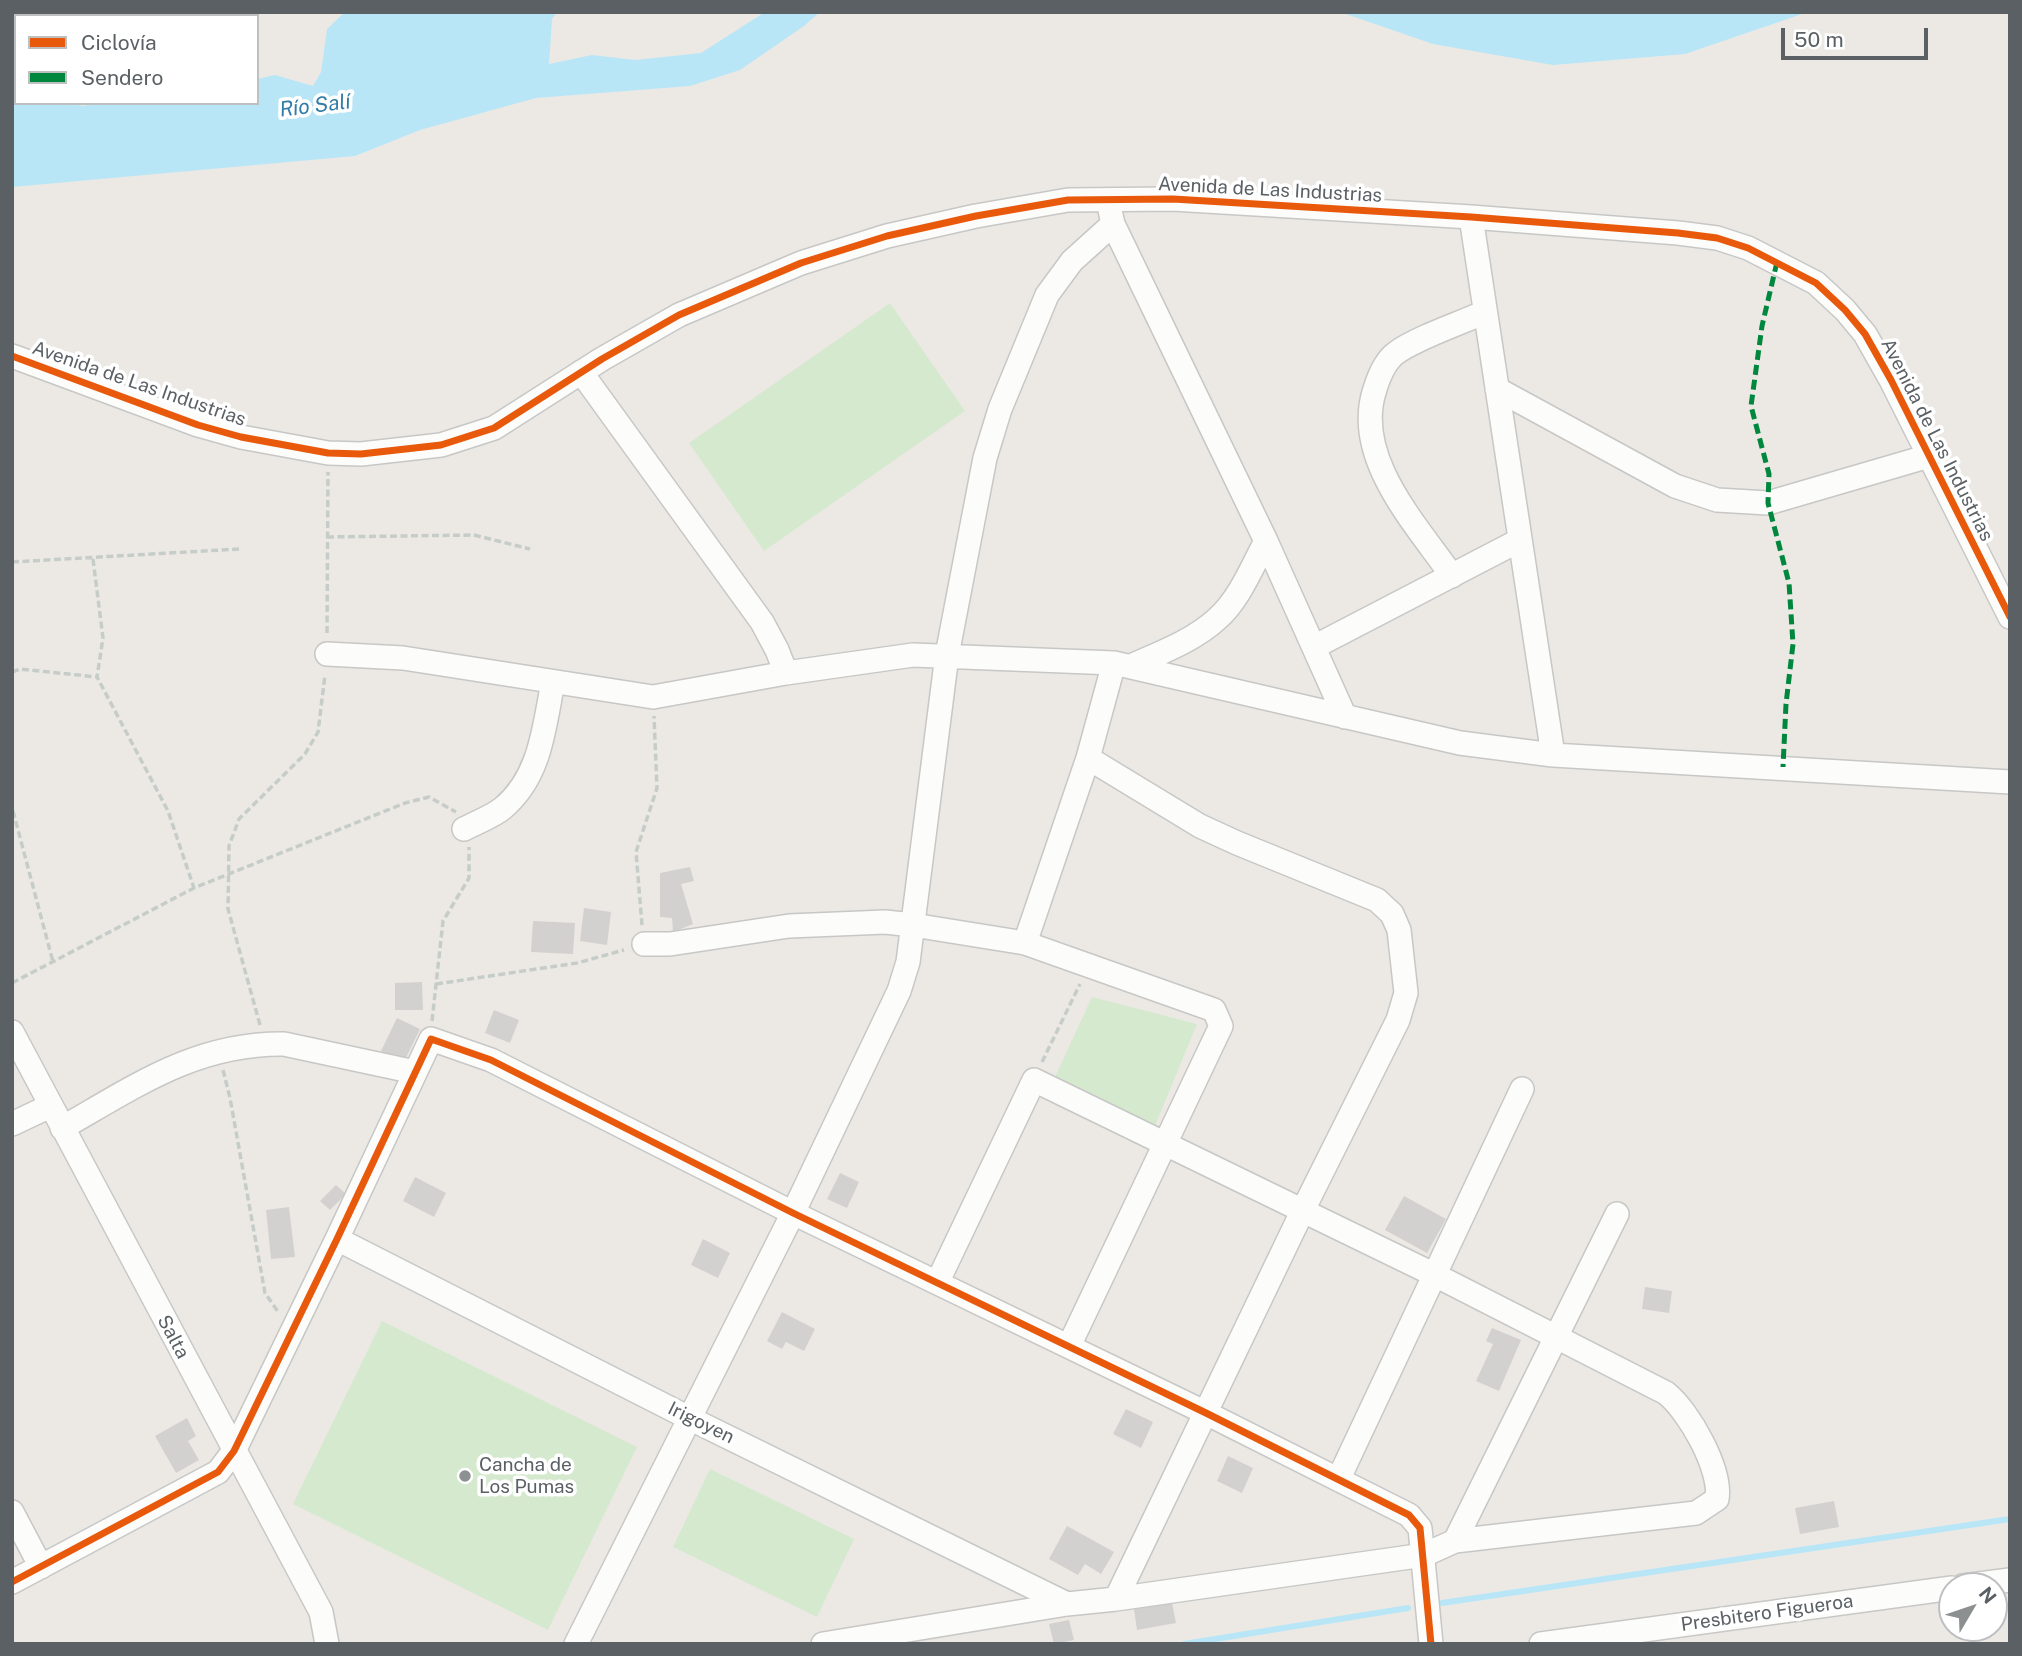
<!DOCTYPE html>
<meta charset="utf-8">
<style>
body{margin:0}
#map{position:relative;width:2022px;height:1656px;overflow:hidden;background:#ece9e5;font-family:"Public Sans",sans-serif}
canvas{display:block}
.frame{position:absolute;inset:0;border:14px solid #5a6064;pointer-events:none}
.legend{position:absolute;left:14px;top:14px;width:245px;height:91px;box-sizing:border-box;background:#fff;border:2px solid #bdbfc1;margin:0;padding:9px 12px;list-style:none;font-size:21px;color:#5a6064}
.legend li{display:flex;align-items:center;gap:14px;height:35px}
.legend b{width:35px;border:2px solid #bdbfc1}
.north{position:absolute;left:1938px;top:1572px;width:70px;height:70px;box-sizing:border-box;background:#fff;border:2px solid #bdbfc1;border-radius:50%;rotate:51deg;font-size:19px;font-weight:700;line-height:28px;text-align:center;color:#5a6064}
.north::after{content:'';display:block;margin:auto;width:24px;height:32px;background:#8d9091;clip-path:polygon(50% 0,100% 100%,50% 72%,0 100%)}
.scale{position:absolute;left:1781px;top:28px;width:147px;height:32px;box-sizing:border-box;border:4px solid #5a6064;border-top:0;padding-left:9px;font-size:21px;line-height:24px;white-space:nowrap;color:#5a6064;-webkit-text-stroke:5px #fff;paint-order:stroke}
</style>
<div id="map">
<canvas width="2022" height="1656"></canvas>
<div class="frame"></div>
<ul class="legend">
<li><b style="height:9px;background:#e8590c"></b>Ciclovía</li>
<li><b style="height:9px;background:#00873e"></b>Sendero</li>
</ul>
<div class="north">N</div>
<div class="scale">50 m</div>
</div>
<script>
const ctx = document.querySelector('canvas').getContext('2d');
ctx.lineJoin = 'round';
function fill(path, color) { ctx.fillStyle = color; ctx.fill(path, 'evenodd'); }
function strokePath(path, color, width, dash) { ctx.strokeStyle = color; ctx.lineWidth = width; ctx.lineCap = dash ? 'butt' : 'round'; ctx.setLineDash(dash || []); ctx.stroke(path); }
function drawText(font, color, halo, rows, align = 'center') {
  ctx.font = font + ' "Public Sans",sans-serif'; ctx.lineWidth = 7; ctx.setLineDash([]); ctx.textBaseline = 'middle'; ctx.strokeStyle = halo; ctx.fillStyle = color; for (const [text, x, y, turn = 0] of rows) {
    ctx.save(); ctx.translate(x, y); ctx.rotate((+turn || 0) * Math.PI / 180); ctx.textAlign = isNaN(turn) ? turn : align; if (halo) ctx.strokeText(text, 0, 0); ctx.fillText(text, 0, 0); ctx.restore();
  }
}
fill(new Path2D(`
 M890,303L965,411L764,551L689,443Z
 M1092,997L1197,1024L1155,1126L1055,1077Z
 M382,1321L637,1447L548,1630L293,1504Z
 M710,1469L854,1539L817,1617L673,1547Z`), '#d5e9ce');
fill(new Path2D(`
 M345,12H557L552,19L549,64L592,55L635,60L701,53L765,12H820L804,26L740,70L690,86L536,98L420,130L355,156L12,187V96H16V103H66L83,106L96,103H257V79L275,75L313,86L321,72L327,29Z
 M1340,12H1808L1685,54L1553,65L1433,44Z`), '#b8e6f7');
strokePath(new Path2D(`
 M1442,1603L2010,1519
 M1184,1644L1408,1608`), '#b8e6f7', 6);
fill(new Path2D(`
 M690,867L694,881L681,884L693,924L673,932L672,918L660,917V873Z
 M584,908L611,912L607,945L580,941Z
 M533,921L575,923L573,954L531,952Z
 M422,982L423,1010H395V983Z
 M494,1010L519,1020L510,1043L485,1033Z
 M397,1018L420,1029L404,1062L381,1051Z
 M840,1173L859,1182L847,1208L827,1199Z
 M415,1177L446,1193L434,1217L403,1201Z
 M336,1185L346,1194L330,1210L320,1201Z
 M1404,1196L1446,1219L1427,1253L1385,1230Z
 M289,1207L295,1257L271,1259L266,1210Z
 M703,1239L730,1253L718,1278L691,1265Z
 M1645,1287L1672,1291L1669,1313L1642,1309Z
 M782,1312L815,1329L804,1351L786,1342L782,1349L767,1341Z
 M1492,1328L1521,1340L1499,1391L1476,1381L1493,1344L1486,1341Z
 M1126,1409L1153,1422L1141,1448L1113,1434Z
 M187,1418L196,1436L188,1441L199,1460L176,1473L155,1436Z
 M1228,1456L1253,1468L1242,1493L1217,1481Z
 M1834,1501L1839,1527L1800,1534L1795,1508Z
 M1067,1526L1114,1552L1101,1574L1085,1564L1078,1575L1049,1559Z
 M1172,1603L1176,1623L1137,1630L1134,1609Z
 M1069,1620L1074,1640L1054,1644L1049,1624Z`), '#d3d1cf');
const street = new Path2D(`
 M1110,210L1113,224L1266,541L1345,717
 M1471,217L1553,755
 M12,356L198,425L241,437L328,453L361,454L441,445L494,428L602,359L679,315L801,263L887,236L976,216L1068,200L1173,199L1471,217L1678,233L1717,238L1748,248L1816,283L1845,310L1865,334L1891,380L2010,617
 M581,372L762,622L777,650L786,673
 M1497,389L1675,486L1717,500L1768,503L1929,456
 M1452,576C1416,524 1352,457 1375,389C1379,376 1385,361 1396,353C1416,338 1461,323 1485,312
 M1314,647L1520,540
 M327,654L403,658L653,697L786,673L913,655L1114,663
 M1131,666C1160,653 1193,641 1217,619C1239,600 1252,567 1266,541
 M1088,758L1200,826L1237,843L1377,900L1392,914L1399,930L1406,993L1398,1020L1302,1212L1116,1599
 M464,829C477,822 492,817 503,808C541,776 544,727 553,682
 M1025,943L1088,758L1114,663L1460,743L1553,755L2010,782
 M644,944H670L789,926L885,922L913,925L1025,943L1214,1010L1221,1026L1069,1346
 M12,1032L321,1612L327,1644
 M12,1124L50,1106
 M62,1128C136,1086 196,1043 284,1044L415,1072
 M337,1239L691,1419L1067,1604
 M938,1281L1034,1080L1435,1275L1666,1393C1689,1411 1722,1470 1717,1499L1696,1513L1455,1541
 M1339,1478L1522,1089
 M12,1512L41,1567
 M12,1582L218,1472L234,1451L337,1239L431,1039L491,1060L793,1213L1206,1413L1409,1515L1420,1528L1431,1644
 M1963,1586L2010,1580
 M576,1644L793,1213L899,991L908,962L947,655L985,458L1000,409L1047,295L1072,261L1113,224
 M823,1644L1067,1604L1116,1599L1424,1555L1455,1541L1617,1214
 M1541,1644L1952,1588`);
strokePath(street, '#c7c7c6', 26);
strokePath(new Path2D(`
 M327,537L474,535L530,549
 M93,559L103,638L97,677L168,811L194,888
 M12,562L239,549
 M327,633L328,472
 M12,672L20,669L97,677
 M13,811L53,962
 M642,925L636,852L657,788L654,716
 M12,983L194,888L405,803L429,797L456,812
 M436,984L577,963L624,950
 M432,1021L443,921L469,878V847
 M260,1025L228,909L229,846L239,819L305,754L318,732L325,675
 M1042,1062L1080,984
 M223,1070L230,1098L265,1293L279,1313`), '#c6cdc8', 3.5, [7, 3.5]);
strokePath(street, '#fcfcfb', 23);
strokePath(new Path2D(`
 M1777,262L1762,326L1751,406L1769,474L1768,503L1789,583L1793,644L1786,704L1783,767`), '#00873e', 5, [10, 5]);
strokePath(new Path2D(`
 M12,356L198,425L241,437L328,453L361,454L441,445L494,428L602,359L679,315L801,263L887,236L976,216L1068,200L1173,199L1471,217L1678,233L1717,238L1748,248L1816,283L1845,310L1865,334L1891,380L2010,617
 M12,1582L218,1472L234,1451L337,1239L431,1039L491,1060L793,1213L1206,1413L1409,1515L1420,1528L1431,1644`), '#e8590c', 7);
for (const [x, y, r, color] of [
 [465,1476,7,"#8d9091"]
]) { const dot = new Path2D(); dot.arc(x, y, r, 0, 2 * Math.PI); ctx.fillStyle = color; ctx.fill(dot); strokePath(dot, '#fff', 2.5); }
drawText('19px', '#5a6064', '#fff', [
 ["Avenida de Las Industrias",1270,190,3],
 ["Avenida de Las Industrias",139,384,19],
 ["Avenida de Las Industrias",1937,440,63],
 ["Salta",173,1337,62],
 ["Irigoyen",701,1423,26],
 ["Presbitero Figueroa",1767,1613,-8]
]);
drawText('19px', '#5a6064', '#fff', [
 ["Cancha de",479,1465],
 ["Los Pumas",479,1487]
], 'left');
drawText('italic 21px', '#327da7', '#fff', [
 ["Río Salí",315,106,-7]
]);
</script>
